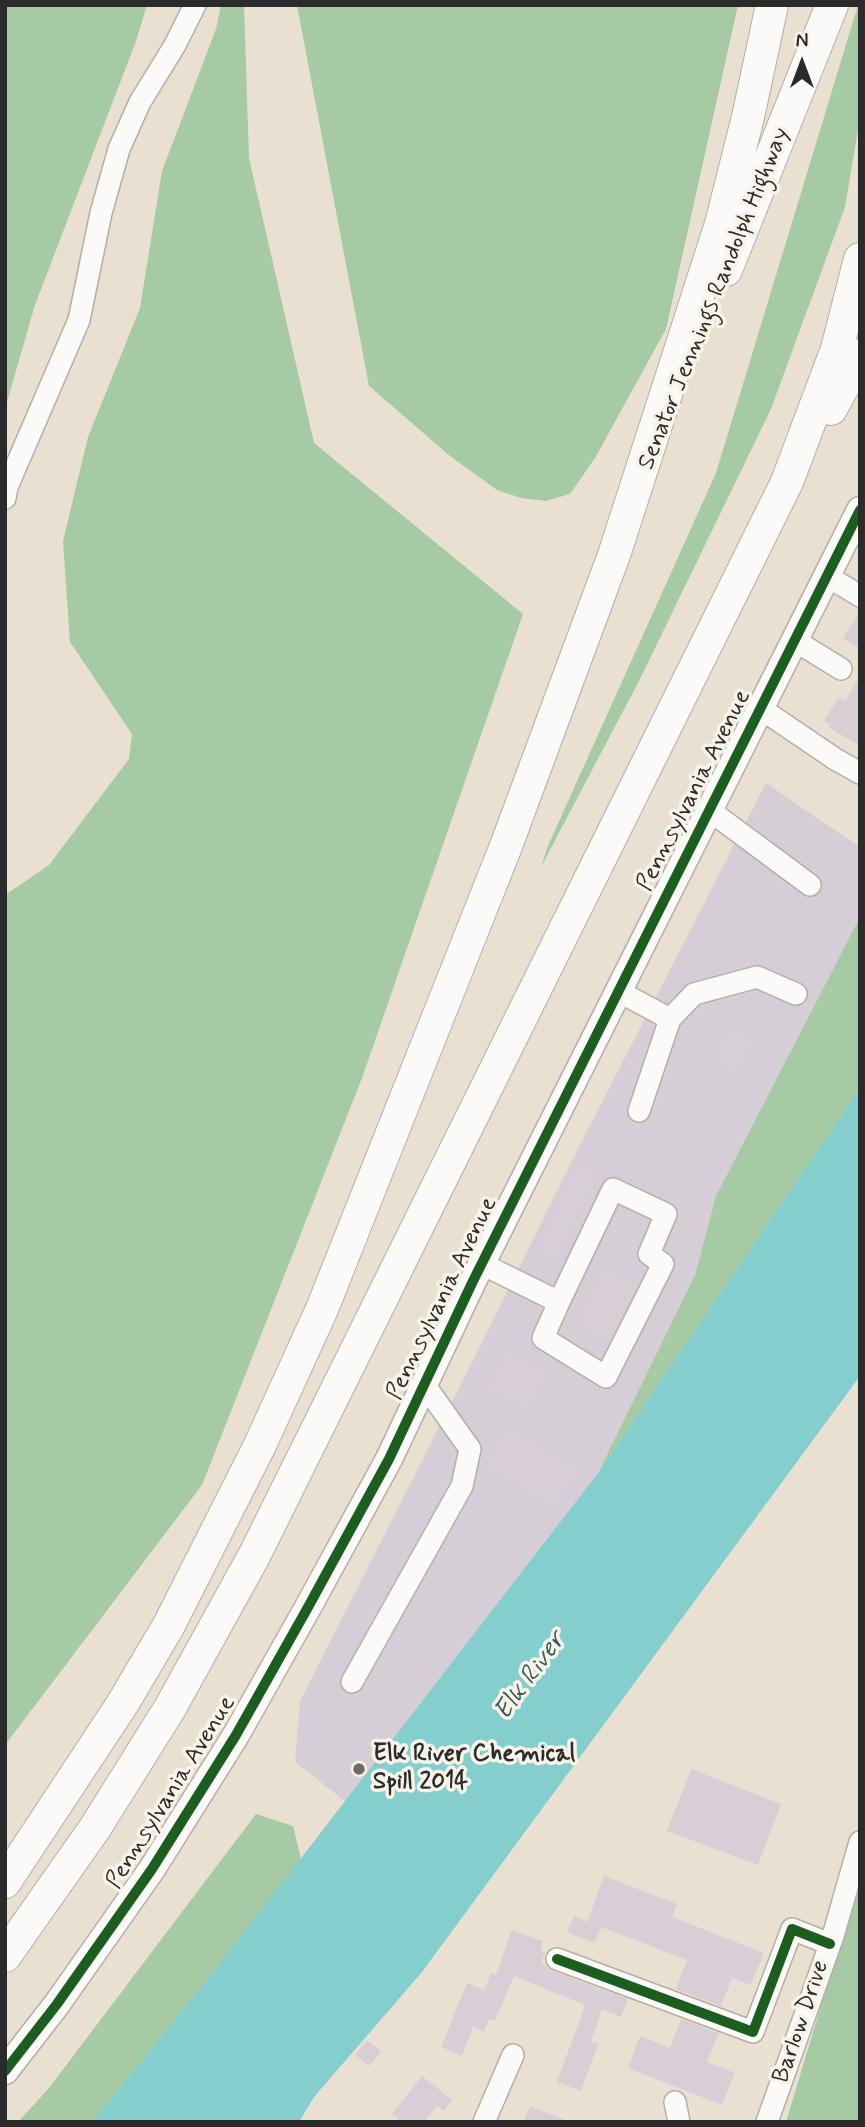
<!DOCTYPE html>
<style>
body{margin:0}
#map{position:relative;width:865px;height:2127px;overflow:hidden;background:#e9e0d2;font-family:Mynerve,sans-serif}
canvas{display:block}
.frame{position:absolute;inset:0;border:7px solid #2b2b2b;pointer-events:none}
.north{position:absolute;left:767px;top:28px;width:70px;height:70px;-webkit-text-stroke:5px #f7f3e8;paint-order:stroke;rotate:0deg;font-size:19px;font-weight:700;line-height:28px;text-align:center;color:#2b2b2b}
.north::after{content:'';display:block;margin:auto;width:24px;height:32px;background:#2b2b2b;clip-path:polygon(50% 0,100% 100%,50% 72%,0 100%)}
</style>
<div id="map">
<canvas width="865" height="2127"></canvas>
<div class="frame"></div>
<div class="north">N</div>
</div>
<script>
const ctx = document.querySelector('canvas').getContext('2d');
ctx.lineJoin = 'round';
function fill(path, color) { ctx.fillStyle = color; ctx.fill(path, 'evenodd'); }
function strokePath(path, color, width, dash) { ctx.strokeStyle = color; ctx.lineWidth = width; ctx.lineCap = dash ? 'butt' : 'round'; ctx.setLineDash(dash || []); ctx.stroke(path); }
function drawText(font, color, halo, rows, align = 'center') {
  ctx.font = font + ' Mynerve,sans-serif'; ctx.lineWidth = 7; ctx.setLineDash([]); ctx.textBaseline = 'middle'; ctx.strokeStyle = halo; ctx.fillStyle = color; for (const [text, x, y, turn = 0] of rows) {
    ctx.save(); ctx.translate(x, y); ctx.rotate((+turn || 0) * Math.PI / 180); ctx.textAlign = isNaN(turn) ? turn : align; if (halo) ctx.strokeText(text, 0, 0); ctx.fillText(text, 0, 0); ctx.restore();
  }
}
fill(new Path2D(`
 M766,783L860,847V917L716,1196L695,1275L598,1473L346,1802L295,1762L300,1701L460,1386L583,1139Z`), '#d6ced6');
fill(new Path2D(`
 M5,5H147L136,41L35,305L5,409Z
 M221,5H244L249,158L314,443L523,614L362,1078L202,1485L5,1745V895L49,865L129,759L132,734L70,642L63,541L88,437L140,308L162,171L216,29Z
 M297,5H738L666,329L595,458L570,494L546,501L521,498L497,490L450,456L369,386Z
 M858,5L860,118L845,207L771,409L640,679L541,867L547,848L716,473Z
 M860,917V1088L598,1473L695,1275L716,1196Z
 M256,1814L293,1826L301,1859L214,1971L92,2122H18L49,2088Z
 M860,1887V2122H786L843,1933Z`), '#a5caa4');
fill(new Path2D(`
 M860,1088V1376L422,1972L314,2097L299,2122H92L214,1971L598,1473Z`), '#84cece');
fill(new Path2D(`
 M860,611V648L843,638Z
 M860,677V746L828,727L830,724L824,721L839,697L845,701Z
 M731,1031L751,1040L736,1070L716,1060Z
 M580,1163L597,1171L555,1259L538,1251Z
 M604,1271L637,1287L611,1339L578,1323Z
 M506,1353L546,1373L529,1408L489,1388Z
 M508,1429L576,1471L555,1505L487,1464Z
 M691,1769L781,1804L758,1865L667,1831Z
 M604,1876L677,1904L672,1917L764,1953L751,1985L732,1978L721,2006L676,1989L687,1960L601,1927L594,1943L567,1932L574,1916L587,1922Z
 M512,1930L543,1941L540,1951L545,1953L541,1963L552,1971L628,1999L621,2017L602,2009L591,2042L598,2044L581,2091L557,2082L585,2005L514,1976L495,2021L489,2019L484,2032L473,2027L462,2056L441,2047L467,1983L484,1990L491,1973L496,1975Z
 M681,2019L719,2033L707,2062L735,2073L722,2105L628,2068L640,2036L670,2048Z
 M367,2040L381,2051L369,2066L355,2055Z
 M422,2076L452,2100L444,2111L437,2106L424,2122H401L392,2114Z
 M530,2106L568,2121V2122H523Z`), '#d8cfd6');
const minor = new Path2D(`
 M5,498L7,487L79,320L101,213L119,149L140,102L175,45L195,5
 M827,576L860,596
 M794,640L841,669
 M760,708L835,759L860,773
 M709,810L810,885
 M618,991L670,1019L639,1111
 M670,1019L694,994L757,977L796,994
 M482,1264L559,1302L543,1338L606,1377L663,1264L649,1254L666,1214L613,1189L559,1302
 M352,1682L462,1486L470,1449L424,1384
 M557,1959L753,2032L792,1929L830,1944
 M675,2102L679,2122
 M484,2122L513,2055
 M767,2122L833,1936L860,1842`);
const major = new Path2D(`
 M5,2071L57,2004L152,1869L236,1735L307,1609L389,1459L473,1281L860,510`);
const highway = new Path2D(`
 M726,270L832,5
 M831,409L860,355
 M5,1882L123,1703L169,1625L260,1445L322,1309L506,846L614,555L721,224L748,117L772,5
 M5,1956L95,1828L170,1708L254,1556L787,482L837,349L860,259`);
strokePath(minor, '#b4aea5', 24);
strokePath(major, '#b4aea5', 29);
strokePath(highway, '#b4aea5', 34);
strokePath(minor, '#fcfaf8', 21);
strokePath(major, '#fcfaf8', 26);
strokePath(highway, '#fcfaf8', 32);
strokePath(new Path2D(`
 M557,1959L753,2032L792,1929L830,1944
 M5,2071L57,2004L152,1869L236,1735L307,1609L389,1459L473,1281L860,510`), '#1b5e20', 10);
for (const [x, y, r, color] of [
 [359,1769,7,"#6e6a65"]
]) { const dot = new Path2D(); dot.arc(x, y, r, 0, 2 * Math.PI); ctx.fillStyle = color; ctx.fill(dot); strokePath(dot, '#f7f3e8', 2.5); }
drawText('24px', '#2b2b2b', '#f7f3e8', [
 ["Senator Jennings Randolph Highway",715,299,-68],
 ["Pennsylvania Avenue",695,791,-63],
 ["Pennsylvania Avenue",443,1299,-64],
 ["Pennsylvania Avenue",172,1793,-58],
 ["Barlow Drive",802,2022,-71]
]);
drawText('bold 24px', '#2b2b2b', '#f7f3e8', [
 ["Elk River Chemical",373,1755],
 ["Spill 2014",373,1783]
], 'left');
drawText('italic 26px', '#395a5b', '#f7f3e8', [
 ["Elk River",531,1677,-54]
]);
</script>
